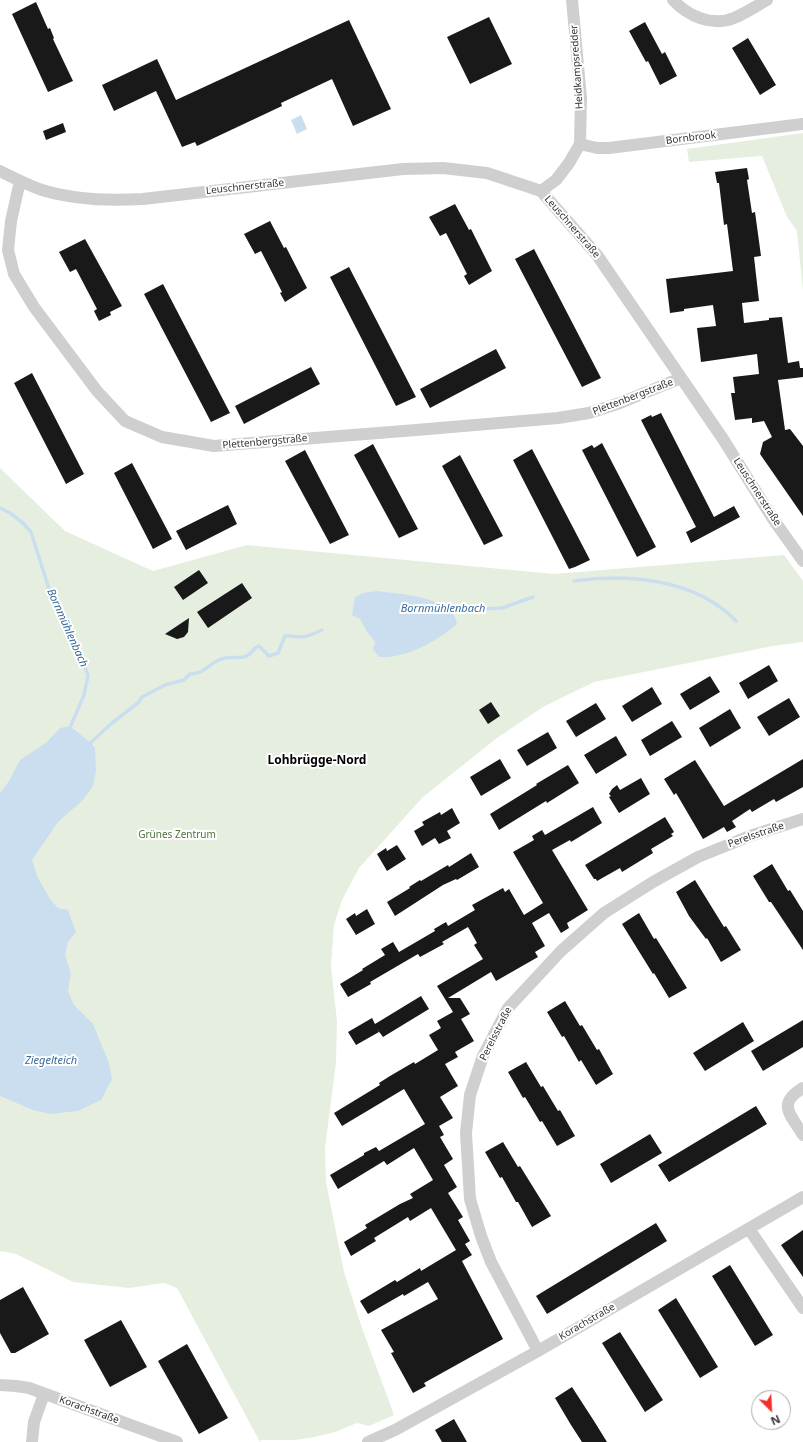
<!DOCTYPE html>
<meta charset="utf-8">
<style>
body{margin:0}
#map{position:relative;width:803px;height:1442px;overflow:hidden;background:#fff;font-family:"Noto Sans",sans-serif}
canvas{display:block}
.north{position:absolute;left:751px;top:1390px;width:40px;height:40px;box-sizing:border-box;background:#fff;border:1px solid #adadad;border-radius:50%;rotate:156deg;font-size:11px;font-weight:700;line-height:16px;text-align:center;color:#323232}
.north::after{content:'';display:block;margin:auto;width:14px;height:18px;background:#f2302b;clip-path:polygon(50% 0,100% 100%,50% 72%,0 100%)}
</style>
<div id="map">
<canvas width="803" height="1442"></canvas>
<div class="north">N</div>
</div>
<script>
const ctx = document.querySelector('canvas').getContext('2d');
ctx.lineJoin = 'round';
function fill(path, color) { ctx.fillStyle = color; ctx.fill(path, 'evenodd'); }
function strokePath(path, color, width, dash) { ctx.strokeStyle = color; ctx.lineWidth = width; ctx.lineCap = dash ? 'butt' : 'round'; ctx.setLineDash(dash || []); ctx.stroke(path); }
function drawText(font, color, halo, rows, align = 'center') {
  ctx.font = font + ' "Noto Sans",sans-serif'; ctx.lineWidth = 4; ctx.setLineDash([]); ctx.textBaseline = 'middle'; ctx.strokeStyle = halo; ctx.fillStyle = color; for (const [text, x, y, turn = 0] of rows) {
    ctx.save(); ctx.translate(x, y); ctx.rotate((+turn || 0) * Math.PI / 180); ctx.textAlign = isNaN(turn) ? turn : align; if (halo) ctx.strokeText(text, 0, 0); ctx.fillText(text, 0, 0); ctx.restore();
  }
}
fill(new Path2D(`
 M803,133V292L797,231L787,217L762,156L689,162L687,149Z
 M0,468L65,531L153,571L247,545L554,574L784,555L803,581V642L773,646L594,682L543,707L497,738L423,797L359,868L342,900L334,925L331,966L337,1021L336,1063L325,1148L326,1182L344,1272L361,1325L394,1415L369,1426L357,1423L335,1432L310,1438L294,1440H261L260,1442L177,1288L164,1283L129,1288L73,1282L16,1254L0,1251Z`), '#e6efdf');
fill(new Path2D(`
 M301,115L307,129L297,134L291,120Z
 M377,591C398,594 454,596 457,624C438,641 405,659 379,657L373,649L375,642L366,630L360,619L352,615L355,597L363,593Z
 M70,726L91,743L95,748L96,771L93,786L83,800L58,822L32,860L37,876L50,899L58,908L68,910L76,932L68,942L65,955L71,973L68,991L74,1005L93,1024L109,1063L112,1079L101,1100L78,1111L50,1114L33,1110L0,1096V793L9,781L20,760L47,742L60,728Z`), '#cbdeef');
strokePath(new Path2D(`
 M0,508L10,513L23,523L31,532L49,589L84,663L88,676L84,695L69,730
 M574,581C628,573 696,579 736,621
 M446,611L502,608L533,597
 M88,745L112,723L139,702L142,697L165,685L184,680L190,674C207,673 207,664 221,659C235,654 244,664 255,648L259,646L269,656L278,653L285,636C290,635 294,637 299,637C307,637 314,634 322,630`), '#cbdeef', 3.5);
fill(new Path2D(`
 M36,2L48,29L50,28L54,38L53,39L73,81L48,92L12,14Z
 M489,17L512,64L470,84L447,37Z
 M349,20L391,109L353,126L332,79L281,103L282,106L197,146L195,142L182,147L156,91L114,111L102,85L157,59L176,100Z
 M645,22L662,54L665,52L677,76L660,85L648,61L646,62L629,31Z
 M748,38L776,85L760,95L732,48Z
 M63,123L66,132L46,140L43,131Z
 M747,168L749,179L747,180L752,213L755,212L761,256L754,257L759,301L742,303L744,323L769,320V318L782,317L788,363L799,361L800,368H803V377L778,380L785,430L790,429L803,446V516L760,454L763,442L772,437L764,421L752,423V418L735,420L731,393H735L733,377L759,374L757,354L701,362L697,328L716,326L713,305L684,309V311L670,313L666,279L733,271L727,224L724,225L719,183H717L715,172Z
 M455,204L469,230L471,229L492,271L469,285L464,276L467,274L446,233L440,236L429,217Z
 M270,221L284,248L286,247L307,288L285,302L280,293L282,292L261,251L255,254L244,234Z
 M85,239L122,306L110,312L111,315L99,321L94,311L97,309L76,269L70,272L59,252Z
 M534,249L601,378L582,387L515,259Z
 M349,267L416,397L396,406L330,277Z
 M163,284L230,413L211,422L144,294Z
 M496,349L506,368L430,408L420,389Z
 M311,367L320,384L244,424L235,406Z
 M32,373L84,474L66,484L14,383Z
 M661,413L714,517L734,506L740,517L691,543L686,532L696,527L641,420L651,415L652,417Z
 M602,443L656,547L637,557L582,450L592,445L594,448Z
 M373,444L418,529L399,538L354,455Z
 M532,449L590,560L575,567L569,569L513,460Z
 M305,450L349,535L330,544L285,461Z
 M460,455L503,536L484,545L442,466Z
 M132,463L172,539L153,549L114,473Z
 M228,505L237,524L186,550L176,531Z
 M199,570L208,583L183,600L174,587Z
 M242,583L252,598L208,628L197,612Z
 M189,618L188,632L184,637L177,639L165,634Z
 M769,665L778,681L748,699L739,683Z
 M710,676L720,692L690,710L680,694Z
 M652,687L662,704L632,722L622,706Z
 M789,698L800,717L769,736L757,717Z
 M491,702L500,716L488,724L479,710Z
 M596,703L606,719L576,737L566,721Z
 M730,709L741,728L710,747L699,728Z
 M672,721L682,737L650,756L641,740Z
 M548,732L557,748L527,766L517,750Z
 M616,736L627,755L596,774L584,755Z
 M500,759L511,778L481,796L470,777Z
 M803,759V787L776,802L774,799L752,812L750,809L732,821L736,827L727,832L724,827L703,839L676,793L674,795L664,779L695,760L724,806Z
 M568,765L579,783L547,803L546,801L499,830L490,814L537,785L536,784Z
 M641,778L650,794L619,813L609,797L611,796L609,794L612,789L617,785L620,790Z
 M593,807L602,823L571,842L570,840L552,850L588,910L567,923L569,928L561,933L549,913L532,923L545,946L535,952L538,957L496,981L491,972L448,998H460L470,1014L461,1019L474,1041L455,1052L458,1057L445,1064L458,1086L440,1097L453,1118L439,1126L444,1135L440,1137L453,1159L444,1165L457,1187L448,1193L463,1217L458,1220L470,1241L465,1244L472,1255L462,1261L503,1339L424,1383L426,1386L413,1393L391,1353L394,1352L381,1330L438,1299L428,1282L404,1296L403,1294L368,1314L360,1301L395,1280L397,1282L420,1268L421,1271L456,1250L431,1208L410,1221L408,1217L374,1238L376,1241L351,1256L344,1242L367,1228L365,1225L400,1204L413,1198L410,1194L433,1180L414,1148L387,1165L384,1161L338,1189L330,1175L364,1155V1153L376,1147L379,1151L425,1124L404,1089L342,1126L334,1113L380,1085L379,1083L390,1076L414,1062L415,1064L438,1050L429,1035L441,1028L437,1021L453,1012L437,986L483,959L474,945L477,943L468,927L442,942L444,944L420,957L418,954L370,982L371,984L348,997L340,984L363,970L362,969L385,955L381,949L393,942L399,952L435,931L434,929L446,922L448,926L475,910L472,905L503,888L505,892L509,889L524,915L543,903L513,852L534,840L532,836L542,830L545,835Z
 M452,808L460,823L447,831L451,838L439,844L435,838L422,846L414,831L424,825L422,822L440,812L441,815Z
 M665,817L674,832L671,834L673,836L651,849L653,853L622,872L620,868L597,881L596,879H594L585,865Z
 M397,845L406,859L387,871L377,854L386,848L387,851Z
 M471,853L479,867L457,880L456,879L443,885L395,916L387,902L410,888L409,887L420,880L421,881L448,865L449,867Z
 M772,864L788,891L790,890L803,911V950L771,902H769L753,876Z
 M695,880L724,927L726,926L741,950L721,962L707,938L706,939L689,916L676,892Z
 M367,909L375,924L356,935L346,919L355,913L356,916Z
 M639,913L654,939L656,938L687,988L669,998L654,973L653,974L622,924Z
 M421,996L429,1009L383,1037L377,1029L379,1032L356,1045L348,1032L372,1018L375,1024Z
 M565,1001L580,1026L582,1025L597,1050L599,1049L613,1074L596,1085L581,1060L579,1062L564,1036L562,1037L547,1012Z
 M803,1020V1047L763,1071L751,1051Z
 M743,1022L754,1041L705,1071L693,1053Z
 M526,1062L541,1087L543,1086L558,1111L560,1110L575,1136L557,1146L542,1121L540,1122L525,1097L523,1098L508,1072Z
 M756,1106L767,1124L669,1182L658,1165Z
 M650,1134L662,1153L611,1183L600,1164Z
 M503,1142L518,1167L520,1166L551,1216L532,1227L518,1202H516L502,1177L500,1178L485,1152Z
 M656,1223L667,1241L547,1314L536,1296Z
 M803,1230V1277L781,1245Z
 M730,1265L773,1335L755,1346L712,1276Z
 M23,1287L49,1334L15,1353H11L0,1333V1300Z
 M676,1298L718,1367L700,1378L658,1310Z
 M121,1320L147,1367L110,1387L84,1340Z
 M620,1332L663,1400L645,1412L602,1343Z
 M187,1344L228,1418L199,1434L158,1361Z
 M572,1387L594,1421L607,1442H582L571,1425L555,1398Z
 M454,1419L467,1442H442L435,1430Z`), '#191919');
strokePath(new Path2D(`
 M673,0C688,16 712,27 734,18C746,13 756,6 767,0
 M580,144L597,148H609L803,124
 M0,171C14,178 28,185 42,190C75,200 109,201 143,199L403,169L443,168L487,173L541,191L597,255L723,439L773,519L803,561
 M20,181L11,221L8,250L14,274L34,307L97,391L125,421L162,437L214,446L416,430L558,418L589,413L620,403L681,378
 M541,191L556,180L569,163L580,144L581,98L572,0
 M803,1088C776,1104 791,1115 803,1135
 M749,1229L803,1308
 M538,1351L491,1262L481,1236L470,1199L466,1133L470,1095L483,1056L508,1008L561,951L604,913L653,882L698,857L750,836L803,819
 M0,1385L16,1386L29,1388L177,1442
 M32,1442L34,1422L44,1394
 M368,1442L395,1430L538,1351L803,1197`), '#cfcfcf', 12);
drawText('10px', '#323232', '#fff', [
 ["Heidkampsredder",577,67,-94],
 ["Bornbrook",691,138,-7],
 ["Leuschnerstraße",245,187,-6],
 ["Leuschnerstraße",572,227,49],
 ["Plettenbergstraße",633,397,-21],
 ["Plettenbergstraße",265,442,-5],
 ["Leuschnerstraße",757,492,57],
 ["Perelsstraße",756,835,-19],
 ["Perelsstraße",496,1034,-63],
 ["Korachstraße",587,1322,-30],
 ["Korachstraße",89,1410,20]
]);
drawText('10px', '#4f723b', '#fff', [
 ["Grünes Zentrum",177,835]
]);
drawText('italic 11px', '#386b9b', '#fff', [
 ["Bornmühlenbach",443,609],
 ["Bornmühlenbach",67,628,66],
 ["Ziegelteich",51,1061]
]);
drawText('bold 12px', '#000', '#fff', [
 ["Lohbrügge-Nord",317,761]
]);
</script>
